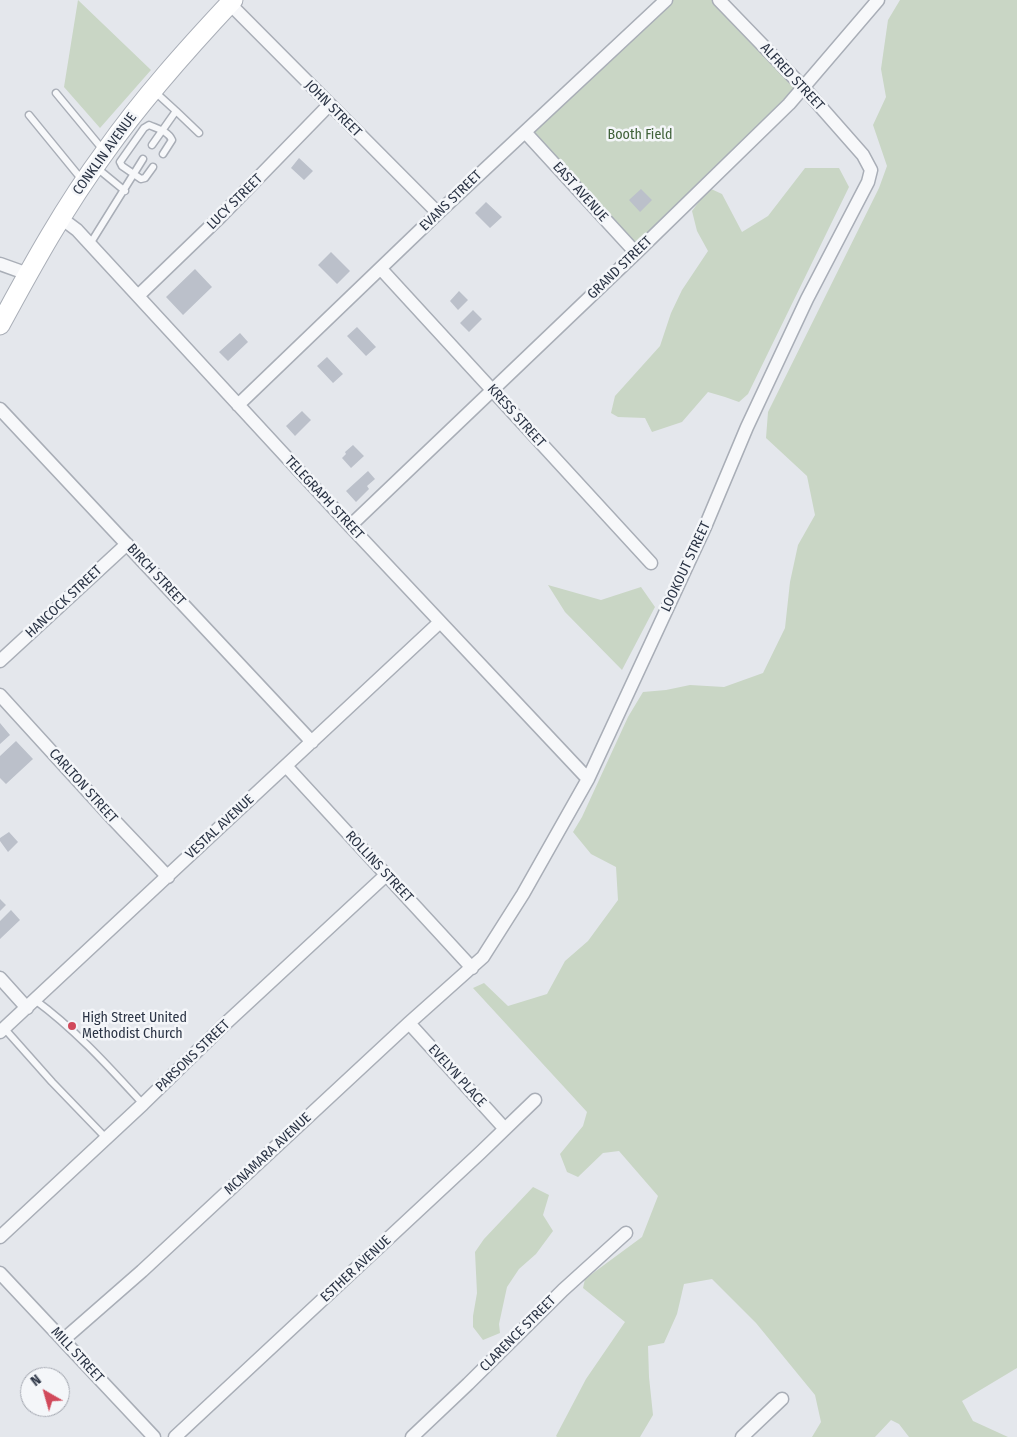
<!DOCTYPE html>
<style>
body{margin:0}
#map{position:relative;width:1017px;height:1437px;overflow:hidden;background:#e4e7ec;font-family:"Fira Sans Condensed",sans-serif}
canvas{display:block}
.north{position:absolute;left:20px;top:1367px;width:50px;height:50px;box-sizing:border-box;background:#f4f6f9;border:1px solid #a4a8b1;border-radius:50%;rotate:322deg;font-size:14px;font-weight:700;line-height:20px;text-align:center;color:#2b3445}
.north::after{content:'';display:block;margin:auto;width:18px;height:22px;background:#d1495b;clip-path:polygon(50% 0,100% 100%,50% 72%,0 100%)}
</style>
<div id="map">
<canvas width="1017" height="1437"></canvas>
<div class="north">N</div>
</div>
<script>
const ctx = document.querySelector('canvas').getContext('2d');
ctx.lineJoin = 'round';
function fill(path, color) { ctx.fillStyle = color; ctx.fill(path, 'evenodd'); }
function strokePath(path, color, width, dash) { ctx.strokeStyle = color; ctx.lineWidth = width; ctx.lineCap = dash ? 'butt' : 'round'; ctx.setLineDash(dash || []); ctx.stroke(path); }
function drawText(font, color, halo, rows, align = 'center') {
  ctx.font = font + ' "Fira Sans Condensed",sans-serif'; ctx.lineWidth = 5; ctx.setLineDash([]); ctx.textBaseline = 'middle'; ctx.strokeStyle = halo; ctx.fillStyle = color; for (const [text, x, y, turn = 0] of rows) {
    ctx.save(); ctx.translate(x, y); ctx.rotate((+turn || 0) * Math.PI / 180); ctx.textAlign = isNaN(turn) ? turn : align; if (halo) ctx.strokeText(text, 0, 0); ctx.fillText(text, 0, 0); ctx.restore();
  }
}
fill(new Path2D(`
 M78,0L151,70L100,128L64,87Z
 M672,0H713L798,90L636,247L531,132Z
 M900,0H1017V1368L962,1401L973,1421L1008,1437H909L899,1424L891,1420L875,1437H812L821,1422L815,1395L756,1323L712,1279L684,1284L677,1314L664,1343L648,1346L649,1377L653,1415L640,1437H557L556,1436L586,1379L625,1322L583,1288L585,1279L642,1237L658,1196L619,1151L603,1153L578,1177L567,1172L560,1154L583,1126L587,1112L473,988L484,983L508,1006L547,994L565,961L588,941L618,900L616,867L591,854L573,832L582,817L628,717L643,692L666,690L690,685L724,687L763,673L785,628L790,582L798,545L815,515L807,476L766,438L768,412L879,188L887,166L873,125L886,97L881,69L888,20Z
 M805,168H839L849,187L748,394L739,402L725,397L708,392L682,422L652,432L645,418L618,417L611,413L615,396L660,346L671,313L682,290L708,251L697,231L692,211L709,188L722,194L742,232L768,216Z
 M548,585L601,600L641,587L655,607L622,670L565,612Z
 M533,1187L549,1195L543,1215L553,1231L536,1254L519,1269L507,1287L499,1324L500,1333L483,1340L473,1327V1316L477,1293L475,1252L484,1239Z`), '#c9d6c5');
fill(new Path2D(`
 M299,158L313,171L304,180L291,168Z
 M641,189L652,200L640,212L629,200Z
 M486,202L502,217L490,228L475,213Z
 M331,252L350,271L337,284L318,265Z
 M195,269L212,287L183,315L166,297Z
 M459,291L468,300L458,310L450,301Z
 M473,310L482,319L469,332L460,323Z
 M357,327L376,347L366,356L347,336Z
 M240,333L248,342L228,361L219,352Z
 M327,357L343,374L333,383L317,366Z
 M302,411L311,420L295,436L286,426Z
 M353,445L364,456L351,468L342,458L346,454L345,452Z
 M368,471L375,479L367,486L369,489L356,502L346,491Z
 M0,723L10,735L0,744Z
 M16,741L33,759L6,784L0,778V756Z
 M9,832L18,842L8,852L0,841V838Z
 M0,899L6,905L0,911Z
 M11,910L20,920L0,939V921Z`), '#bbc0ca');
const lane = new Path2D(`
 M56,93L104,151
 M176,111L199,133
 M29,115L83,181
 M152,145L176,111L153,90
 M153,167L145,178L141,179L122,166L120,162L144,128L149,125C158,129 168,131 172,140L163,154
 M97,168L125,191
 M90,244L143,159
 M35,1000C76,1030 109,1067 143,1104
 M4,1028L52,1082L106,1138`);
const street = new Path2D(`
 M229,3L438,213
 M525,132L636,253
 M61,218L77,230L350,526L588,779
 M0,264L28,274
 M381,269L651,563
 M139,295L220,217L329,105
 M238,405L438,213L666,0
 M0,409L312,742
 M350,526L636,253L789,104L878,0
 M0,661L127,544
 M0,695L112,818L168,877
 M286,766L472,968
 M0,978L27,1008
 M409,1023L505,1129
 M0,1032L440,622
 M0,1237L143,1104L225,1024L386,875
 M0,1273L154,1437
 M63,1340L142,1271L409,1023L483,957L523,894L588,779L705,527L747,427L807,299L868,182L871,170L863,155L804,88L719,0
 M175,1437L480,1153L535,1100
 M412,1437L468,1384L563,1290L626,1233
 M742,1437L782,1399`);
const secondary = new Path2D(`
 M0,325C32,266 65,206 105,152C143,98 188,48 233,0`);
strokePath(lane, '#a9aeb7', 9);
strokePath(street, '#a9aeb7', 15);
strokePath(secondary, '#a9aeb7', 21);
strokePath(lane, '#f7f8fa', 6);
strokePath(street, '#f7f8fa', 12);
strokePath(secondary, '#fff', 19);
for (const [x, y, r, color] of [
 [72,1026,5,"#d1495b"]
]) { const dot = new Path2D(); dot.arc(x, y, r, 0, 2 * Math.PI); ctx.fillStyle = color; ctx.fill(dot); strokePath(dot, '#f4f6f9', 2); }
drawText('14px', '#2b3445', '#f4f6f9', [
 ["ALFRED STREET",792,77,47],
 ["JOHN STREET",333,109,45],
 ["CONKLIN AVENUE",105,154,-54],
 ["EAST AVENUE",580,192,48],
 ["EVANS STREET",451,201,-44],
 ["LUCY STREET",235,202,-45],
 ["GRAND STREET",620,268,-44],
 ["KRESS STREET",516,416,48],
 ["TELEGRAPH STREET",324,498,47],
 ["LOOKOUT STREET",686,567,-65],
 ["BIRCH STREET",156,575,47],
 ["HANCOCK STREET",64,602,-43],
 ["CARLTON STREET",83,786,48],
 ["VESTAL AVENUE",220,827,-43],
 ["ROLLINS STREET",379,867,47],
 ["PARSONS STREET",193,1056,-44],
 ["EVELYN PLACE",457,1076,48],
 ["MCNAMARA AVENUE",268,1154,-43],
 ["ESTHER AVENUE",356,1269,-43],
 ["CLARENCE STREET",518,1334,-45],
 ["MILL STREET",77,1355,47]
]);
drawText('14px', '#3f6138', '#f4f6f9', [
 ["Booth Field",640,135]
]);
drawText('14px', '#2b3445', '#f4f6f9', [
 ["High Street United",82,1018],
 ["Methodist Church",82,1034]
], 'left');
</script>
